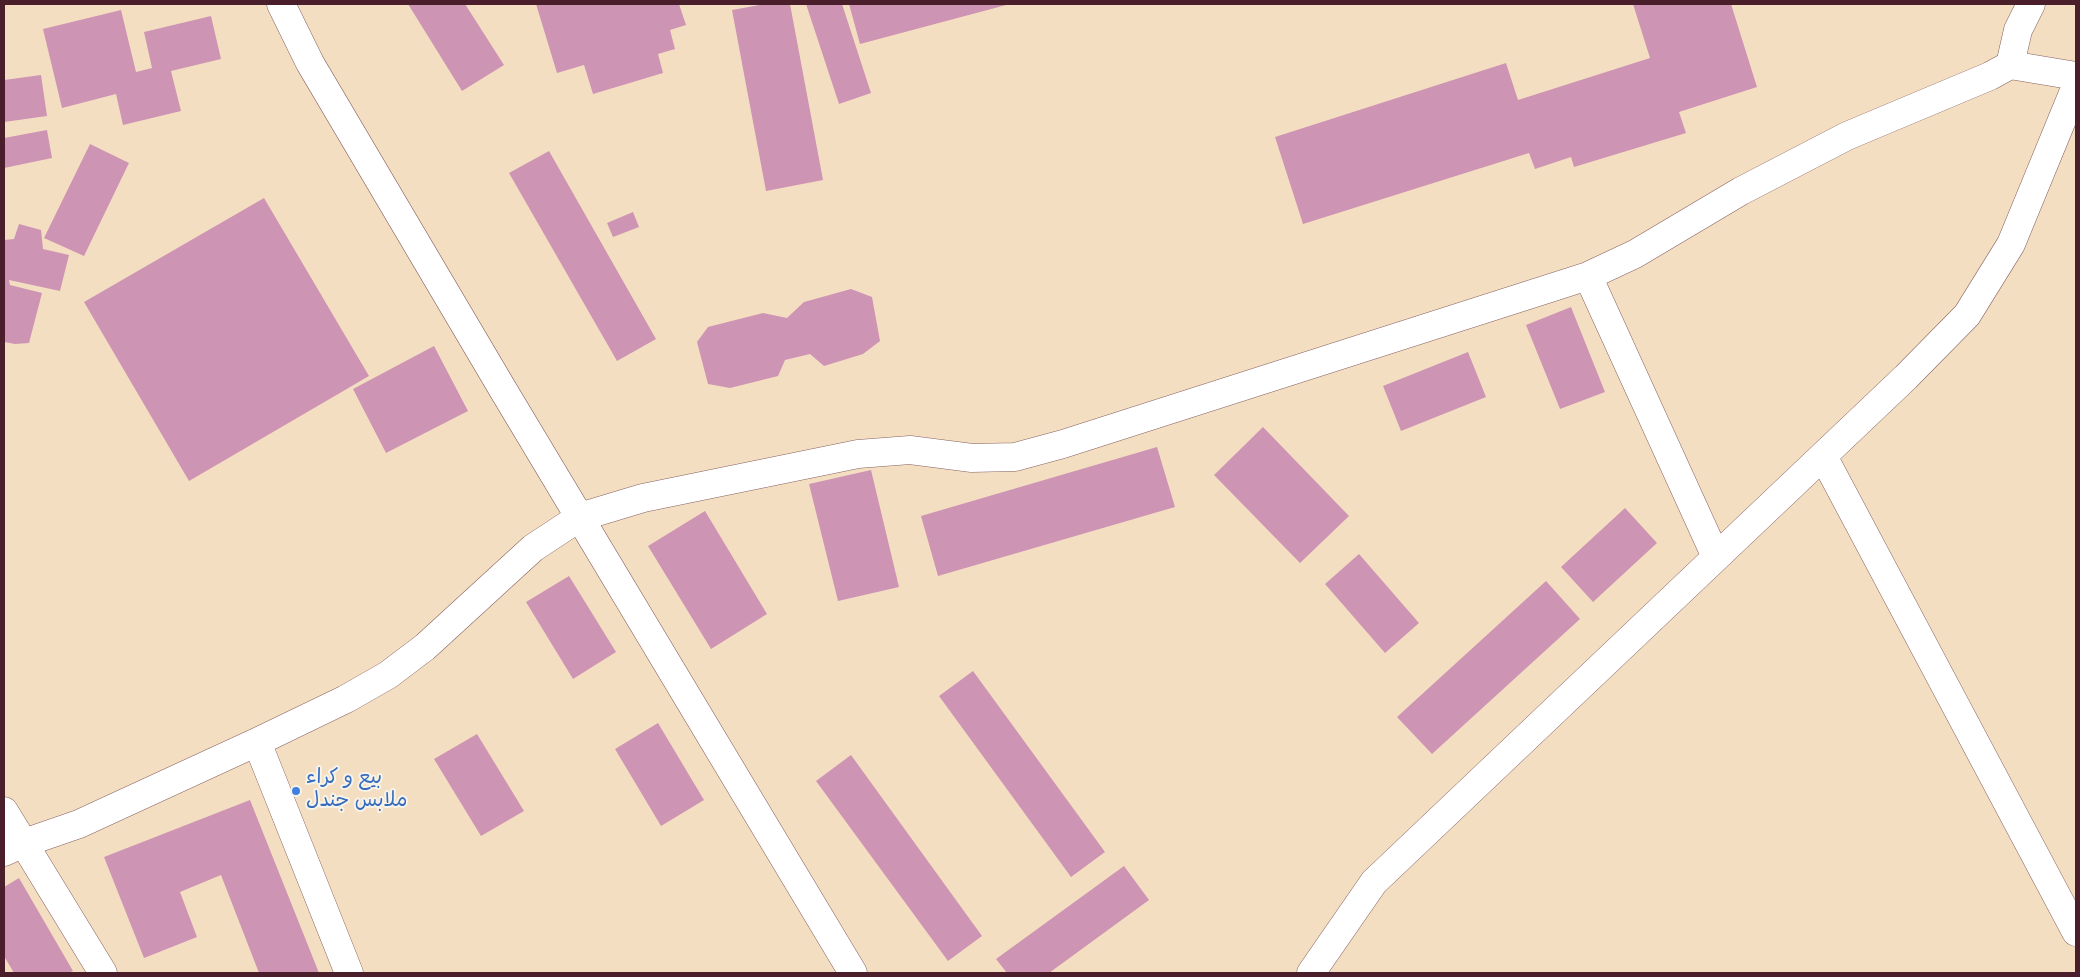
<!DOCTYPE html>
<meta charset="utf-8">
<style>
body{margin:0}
#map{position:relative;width:2080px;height:977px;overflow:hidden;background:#f4dec2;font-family:Mynerve,sans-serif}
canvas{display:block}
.frame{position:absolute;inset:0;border:5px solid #4a1f2b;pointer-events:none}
</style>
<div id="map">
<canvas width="2080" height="977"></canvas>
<div class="frame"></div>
</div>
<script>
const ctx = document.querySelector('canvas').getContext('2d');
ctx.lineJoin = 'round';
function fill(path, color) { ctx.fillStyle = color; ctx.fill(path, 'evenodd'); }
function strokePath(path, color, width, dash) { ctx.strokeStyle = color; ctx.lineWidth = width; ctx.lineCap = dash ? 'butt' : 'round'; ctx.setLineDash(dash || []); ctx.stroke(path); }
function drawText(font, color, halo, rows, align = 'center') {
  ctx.font = font + ' Mynerve,"Playpen Sans Arabic",sans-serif'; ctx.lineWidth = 4; ctx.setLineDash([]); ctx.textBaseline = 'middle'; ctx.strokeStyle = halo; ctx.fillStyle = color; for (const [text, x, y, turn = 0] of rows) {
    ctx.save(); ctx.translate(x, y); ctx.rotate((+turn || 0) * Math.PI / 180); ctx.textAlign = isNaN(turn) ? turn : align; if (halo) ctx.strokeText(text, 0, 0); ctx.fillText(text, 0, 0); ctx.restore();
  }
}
fill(new Path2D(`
 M408,4H465L504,65L462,91Z
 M536,4H679L686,25L670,30L675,49L658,54L663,73L593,94L584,65L557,73Z
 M765,4H790L823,180L766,191L732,10Z
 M806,4H842L871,93L839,104Z
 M849,4H1010L860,44Z
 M1633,4H1731L1757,87L1679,112L1686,133L1574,167L1571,157L1535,169L1529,153L1303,224L1275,137L1506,63L1518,100L1650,58Z
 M121,10L136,72L152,68L144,32L211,16L221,59L171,71L181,111L123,125L116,94L62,108L43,29Z
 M41,75L47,116L4,122V80Z
 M47,130L52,158L4,168V138Z
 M90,144L129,163L84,256L44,238Z
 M549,151L656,339L617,361L509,173Z
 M264,198L369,376L189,481L84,302Z
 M633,212L639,227L613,237L607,223Z
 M19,224L41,230L43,249L69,255L60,291L9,280L10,285L42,293L29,343L15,344L4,342V240L14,239Z
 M851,289L872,297L880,341L863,354L824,366L810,354L785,360L778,376L730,388L708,384L697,342L708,327L763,313L787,318L804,302Z
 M1571,307L1605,392L1560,409L1526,325Z
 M434,346L468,411L386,453L353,389Z
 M1468,352L1486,397L1401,431L1383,386Z
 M1263,427L1349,516L1300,563L1214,475Z
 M1157,447L1175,507L938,576L921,516Z
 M871,470L899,587L838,601L809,484Z
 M1625,508L1657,543L1593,602L1561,567Z
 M705,511L767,614L711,649L648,546Z
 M1359,554L1419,623L1385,653L1325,584Z
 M569,576L616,652L573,679L526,602Z
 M1546,581L1580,619L1432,754L1397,717Z
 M973,671L1105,852L1071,877L939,696Z
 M658,723L704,800L661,826L615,749Z
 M477,734L524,811L481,836L434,759Z
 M851,755L982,936L948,961L816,781Z
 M250,800L319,973H259L221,875L180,892L197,937L144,958L104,857Z
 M1124,866L1149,900L1049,973H1007L996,959Z
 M19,878L73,971L68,973H14L4,956V887Z`), '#ce94b4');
const minor = new Path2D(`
 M281,4L310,63L502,388L853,973
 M2010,65L2018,30L2031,4
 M1588,276L1716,557
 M1823,456L2076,932
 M257,742L349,973
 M4,811L103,973
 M4,852L24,843L79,824L257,742L346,699L388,675L425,647L533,548L580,517L643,498L858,454L910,450L972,458L1015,457L1063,444L1588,276L1635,254L1741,191L1847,136L1990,76L2010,65L2076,76
 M1311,973L1374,882L1906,377L1967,315L2011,244L2076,86`);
strokePath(minor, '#866260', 29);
strokePath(minor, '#fff', 28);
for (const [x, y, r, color] of [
 [296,791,5,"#3f7fe0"]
]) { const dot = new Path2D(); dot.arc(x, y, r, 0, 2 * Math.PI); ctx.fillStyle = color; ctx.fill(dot); strokePath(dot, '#f7f3e8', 2); }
drawText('20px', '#366cbe', '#f7f3e8', [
 ["بيع و كراء",306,779],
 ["ملابس جندل",306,802]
], 'left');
</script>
